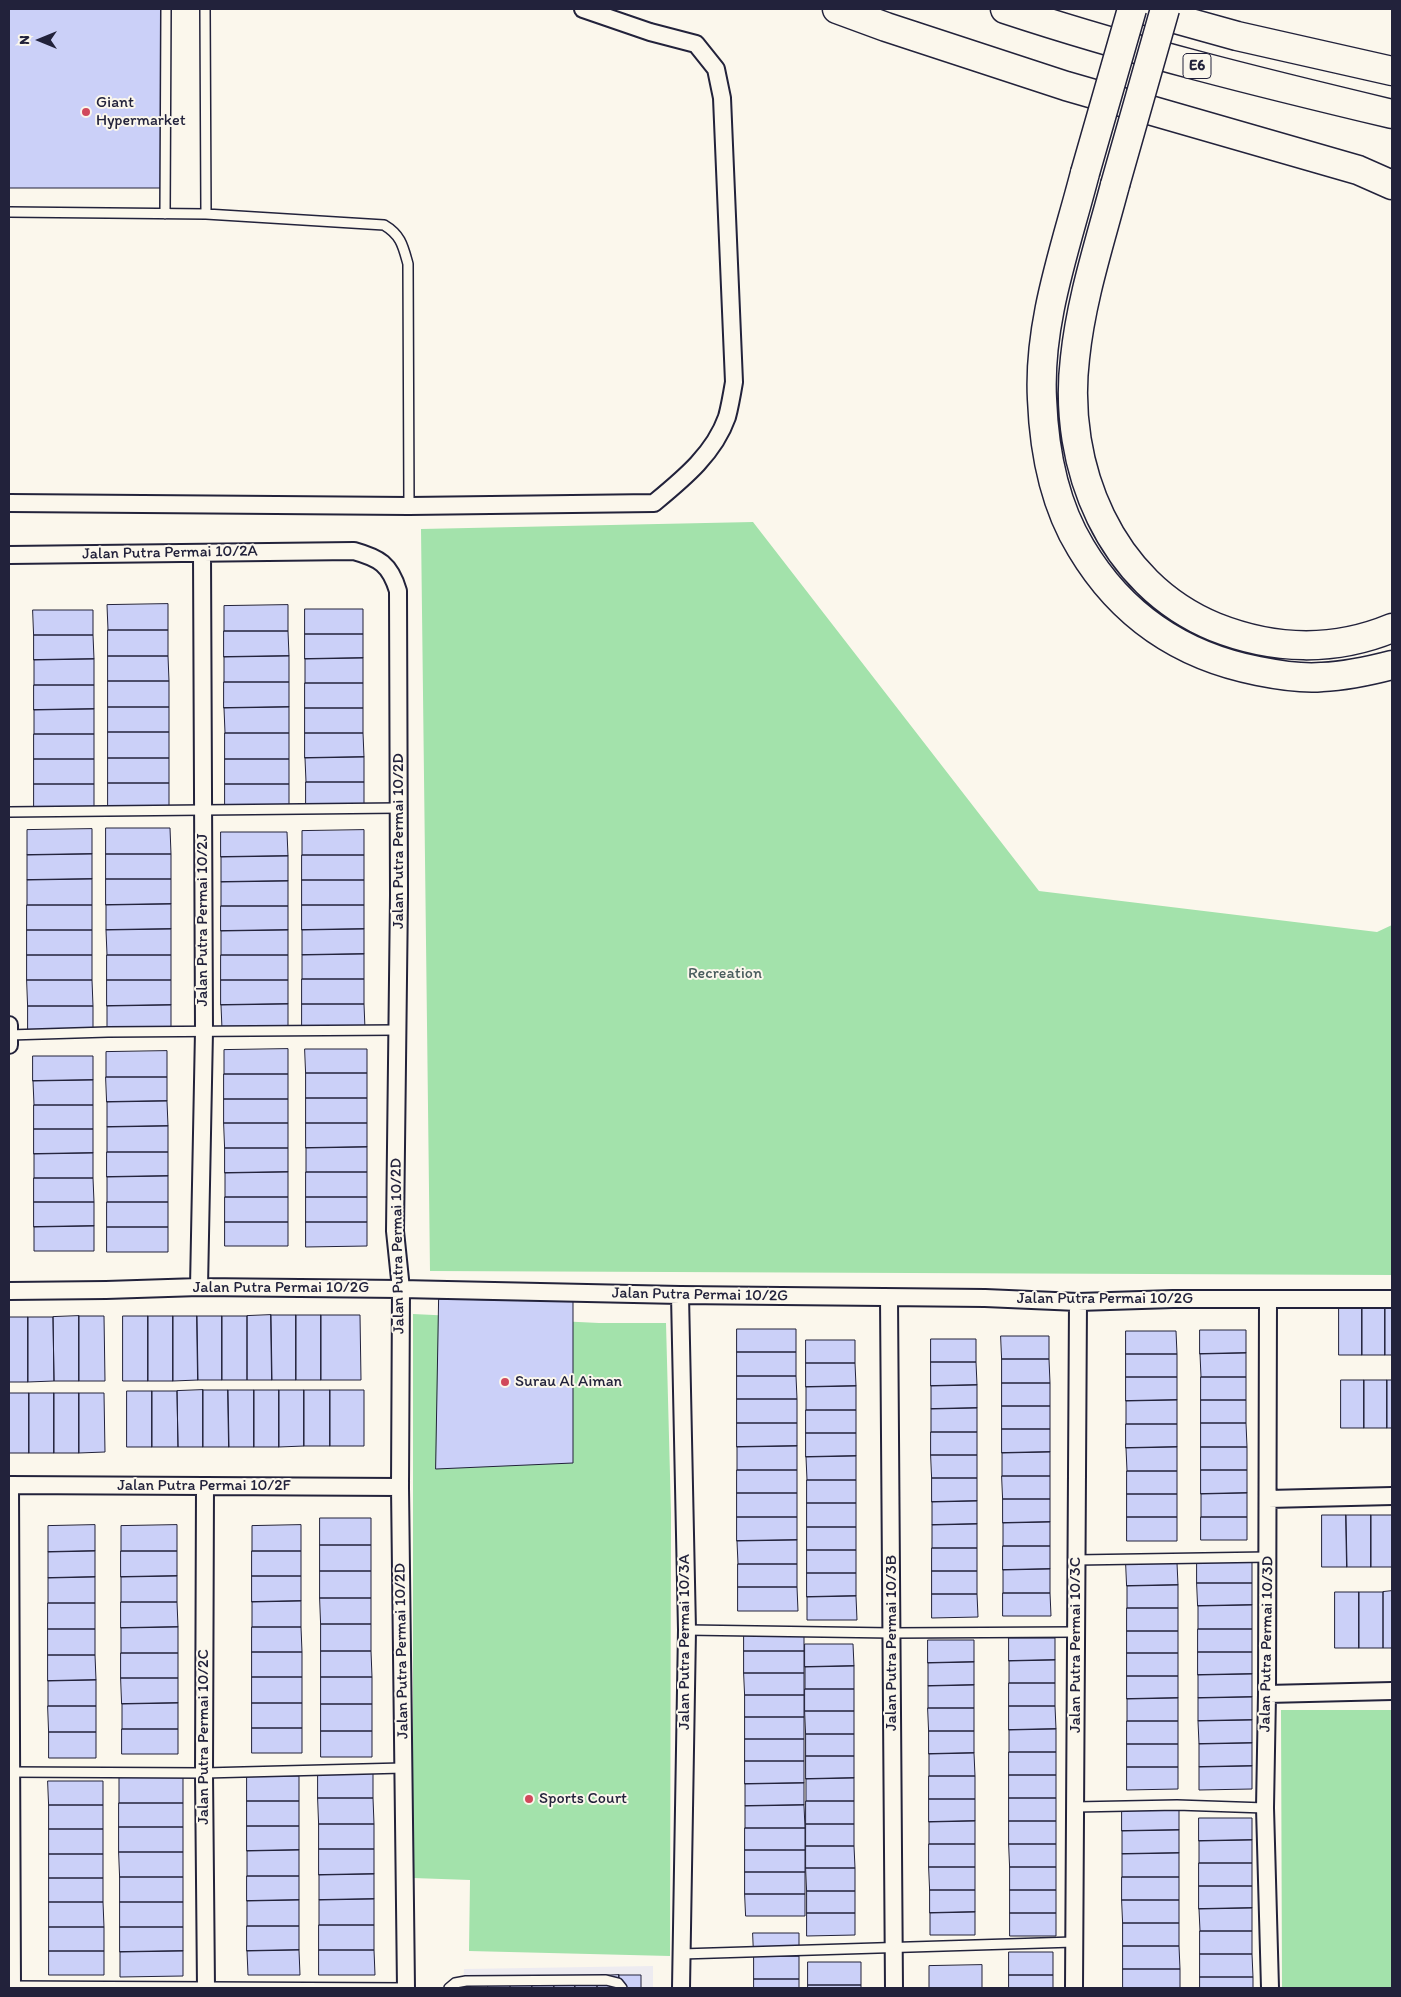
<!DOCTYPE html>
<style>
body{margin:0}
#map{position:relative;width:1401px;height:1997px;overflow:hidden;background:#fbf7ec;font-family:Itim,sans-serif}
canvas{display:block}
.frame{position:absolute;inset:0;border:10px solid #22223b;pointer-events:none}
.north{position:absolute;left:15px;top:15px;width:50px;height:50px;-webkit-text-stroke:4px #fbf7ec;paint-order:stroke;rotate:270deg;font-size:14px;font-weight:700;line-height:20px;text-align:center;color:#22223b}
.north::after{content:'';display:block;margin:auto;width:18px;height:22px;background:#22223b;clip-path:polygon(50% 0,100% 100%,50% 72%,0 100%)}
</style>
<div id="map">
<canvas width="1401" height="1997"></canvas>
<div class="frame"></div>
<div class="north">N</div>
</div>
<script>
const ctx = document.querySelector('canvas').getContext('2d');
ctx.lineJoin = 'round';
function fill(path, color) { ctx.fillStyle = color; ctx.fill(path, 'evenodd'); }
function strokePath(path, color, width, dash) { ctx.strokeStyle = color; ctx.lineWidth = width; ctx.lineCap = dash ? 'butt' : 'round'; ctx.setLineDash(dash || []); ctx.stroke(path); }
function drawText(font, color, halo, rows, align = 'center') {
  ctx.font = font + ' Itim,sans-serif'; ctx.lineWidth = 4; ctx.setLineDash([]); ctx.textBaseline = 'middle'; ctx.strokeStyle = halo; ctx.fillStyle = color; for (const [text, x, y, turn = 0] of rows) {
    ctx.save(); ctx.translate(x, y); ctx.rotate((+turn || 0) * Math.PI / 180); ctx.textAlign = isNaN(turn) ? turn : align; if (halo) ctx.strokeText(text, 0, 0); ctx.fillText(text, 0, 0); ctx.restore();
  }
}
fill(new Path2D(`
 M653,1966V1988H463L464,1969Z`), '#edebf0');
fill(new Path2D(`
 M753,522L1039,891L1377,932L1392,925V1275L430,1271L421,529Z
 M413,1314L599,1323H666L671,1513L670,1956L469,1951L470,1880L413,1878Z
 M1281,1710H1392V1988H1282Z`), '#a3e2ab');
const building = new Path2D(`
 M9,9H161L164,188H9Z
 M168,604V630H108L107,605Z
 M288,605V631H224V606Z
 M305,609H363V634H305Z
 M33,610H93V635H34Z
 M108,630H168V656H108Z
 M224,631H288L289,656L224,657Z
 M305,634H363V658L305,659Z
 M34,635H93L94,659L34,660Z
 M108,656H168L169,681H108Z
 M289,656V682H224V657Z
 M363,658V683H305V659Z
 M94,659V685H34V660Z
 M108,681H169V707H108Z
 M224,682H289V707L224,708Z
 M305,683H363V708H305Z
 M34,685H94V709L34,710Z
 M108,707H169V732H108Z
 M289,707V733H225L224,708Z
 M305,708H363V733H305Z
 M94,709V734H34V710Z
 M108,732H169V758H108Z
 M225,733H289V759H225Z
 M305,733H363L364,757L305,758Z
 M34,734H94V759H34Z
 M364,757V782H306L305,758Z
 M108,758H169V783H108Z
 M34,759H94V784H34Z
 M225,759H289V784H225Z
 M306,782H364V807H306Z
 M108,783H169V809H108Z
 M34,784H94V809H34Z
 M225,784H289V810H225Z
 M106,828H170L171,854H106Z
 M92,829V854L27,855V830Z
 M364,830V855H302V831Z
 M221,832H287L288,856L221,857Z
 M92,854V879L27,880V855Z
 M106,854H171V879H106Z
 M302,855H364V880H302Z
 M288,856V881L221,882V857Z
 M92,879V905H27V880Z
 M106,879H171V904L106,905Z
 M302,880H364V905H302Z
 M288,881V906H221V882Z
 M171,904V929L106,930V905Z
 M27,905H92V930H27Z
 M302,905H364V929L302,930Z
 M221,906H288V930L221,931Z
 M171,929V955H107L106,930Z
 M364,929V954L302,955V930Z
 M27,930H92V955H27Z
 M288,930V955H221V931Z
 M364,954V979H302V955Z
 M27,955H92V980H27Z
 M107,955H171V980H107Z
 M221,955H288V980H221Z
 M302,979H364V1004H302Z
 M27,980H92L93,1006H28Z
 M107,980H171V1005L107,1006Z
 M221,980H288V1004L221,1005Z
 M288,1004V1029H222L221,1005Z
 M302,1004H364L365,1029H302Z
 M171,1005V1031H107V1006Z
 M28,1006H93V1031H28Z
 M288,1049V1074H224V1050Z
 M305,1049H367V1073H306Z
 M167,1051V1077H106V1052Z
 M33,1056H93V1080L33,1081Z
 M306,1073H367V1098H306Z
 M224,1074H288V1099H224Z
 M106,1077H167V1101L107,1102Z
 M93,1080V1105H34L33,1081Z
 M306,1098H367V1123H306Z
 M224,1099H288V1123H224Z
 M167,1101L168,1126L107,1127V1102Z
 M34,1105H93V1129H34Z
 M224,1123H288V1148H225Z
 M306,1123H367V1147L306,1148Z
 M168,1126V1152H107V1127Z
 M34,1129H93V1153L34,1154Z
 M367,1147V1172H306V1148Z
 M225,1148H288V1172L225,1173Z
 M107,1152H168V1176L107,1177Z
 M93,1153V1178H34V1154Z
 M288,1172V1197H225V1173Z
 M306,1172H367V1197H306Z
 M168,1176V1202H107V1177Z
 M34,1178H93L94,1202H34Z
 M225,1197H288V1222H225Z
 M306,1197H367V1222H306Z
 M34,1202H94V1226L34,1227Z
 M107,1202H168V1227H107Z
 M225,1222H288V1246H225Z
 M306,1222H367V1246L306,1247Z
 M94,1226V1251H34V1227Z
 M107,1227H168V1252H107Z
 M439,1299L573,1301V1463L436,1469Z
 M1339,1307H1362V1355H1339Z
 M1362,1307H1385V1355H1362Z
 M1385,1307H1392V1355H1385Z
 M271,1315L272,1380H247V1316Z
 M271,1315H296V1380H272Z
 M296,1315H321V1380H296Z
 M321,1315H360L361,1380H321Z
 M79,1316H104L105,1381H79Z
 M79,1316V1381H54L53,1317Z
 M123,1316H148V1381H123Z
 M148,1316H173V1381H148Z
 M173,1316H197L198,1380L173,1381Z
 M197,1316H222V1380H198Z
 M222,1316H247V1380H222Z
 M9,1317H28V1382H9Z
 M28,1317H53L54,1381L28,1382Z
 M737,1329H796V1352H737Z
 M1200,1330H1246V1353L1200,1354Z
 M1126,1331H1176L1177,1354H1126Z
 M1001,1336H1049V1359H1002Z
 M931,1339H976V1362H931Z
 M806,1340H855V1363H806Z
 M737,1352H796V1376H737Z
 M1246,1353V1377H1201L1200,1354Z
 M1126,1354H1177V1377H1126Z
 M1002,1359H1049L1050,1383H1002Z
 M931,1362H976L977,1385L931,1386Z
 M806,1363H855L856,1386L806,1387Z
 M737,1376H796L797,1399H737Z
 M1126,1377H1177V1400L1126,1401Z
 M1201,1377H1246V1400H1201Z
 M1341,1380H1364V1428H1341Z
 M1364,1380H1387V1428H1364Z
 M1387,1380H1392V1428H1387Z
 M1002,1383H1050V1406H1002Z
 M977,1385V1408L931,1409V1386Z
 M856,1386V1410H806V1387Z
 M203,1390H228L229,1447H203Z
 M203,1390V1447H178L177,1391Z
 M228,1390H254V1447H229Z
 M254,1390H279V1447H254Z
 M279,1390H304V1446L279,1447Z
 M304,1390H330V1446H304Z
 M330,1390H364V1446H330Z
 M127,1391H152V1447H127Z
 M152,1391H177L178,1447H152Z
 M9,1393H29V1453H9Z
 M29,1393H54V1453H29Z
 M54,1393H79V1453H54Z
 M79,1393H104L105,1452L79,1453Z
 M737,1399H797V1423H737Z
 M1177,1400V1424H1126V1401Z
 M1201,1400H1246V1423H1201Z
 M1002,1406H1050V1429H1002Z
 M977,1408V1432H931V1409Z
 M806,1410H856V1433H806Z
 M737,1423H797V1446L737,1447Z
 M1201,1423H1246L1247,1447H1201Z
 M1126,1424H1177V1447L1126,1448Z
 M1002,1429H1050V1452L1002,1453Z
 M931,1432H977V1455H931Z
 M806,1433H856V1456L806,1457Z
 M797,1446V1470H737V1447Z
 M1177,1447V1471H1127L1126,1448Z
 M1201,1447H1247V1470H1201Z
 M1050,1452V1476H1002V1453Z
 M931,1455H977V1478H932Z
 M856,1456V1480H807L806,1457Z
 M737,1470H797V1493H737Z
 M1201,1470H1247V1493L1201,1494Z
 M1127,1471H1177V1494H1127Z
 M1002,1476H1050V1499H1003Z
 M932,1478H977V1501L932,1502Z
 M807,1480H856V1503H807Z
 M737,1493H797V1517H737Z
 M1247,1493V1517H1201V1494Z
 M1127,1494H1177V1517H1127Z
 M1003,1499H1050V1522L1003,1523Z
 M977,1501V1524L932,1525V1502Z
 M807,1503H856V1527H807Z
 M1322,1515H1346L1347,1567H1322Z
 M1346,1515H1371V1567H1347Z
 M1371,1515H1392V1567H1371Z
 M737,1517H797V1540L737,1541Z
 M1127,1517H1177V1541H1127Z
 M1201,1517H1247V1540H1201Z
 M320,1518H371V1545H320Z
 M1050,1522V1546H1003V1523Z
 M977,1524V1548H932V1525Z
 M95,1525V1551L48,1552V1526Z
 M177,1525V1551H121V1526Z
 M301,1525V1551H252V1526Z
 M807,1527H856V1550H807Z
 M797,1540V1564H738L737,1541Z
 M320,1545H371V1571H320Z
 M1003,1546H1050V1569L1003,1570Z
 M932,1548H977V1571H932Z
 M807,1550H856V1573H807Z
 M95,1551V1577L48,1578V1552Z
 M121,1551H177V1576L121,1577Z
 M252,1551H301V1576H252Z
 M1197,1560H1252V1583H1197Z
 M1126,1563H1177L1178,1585L1127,1586Z
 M738,1564H797V1587H738Z
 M1050,1569V1593H1003V1570Z
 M320,1571H371V1598H320Z
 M932,1571H977V1594H932Z
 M807,1573H856V1596L807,1597Z
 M177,1576V1602H121V1577Z
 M252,1576H301V1601L252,1602Z
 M95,1577V1603H48V1578Z
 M1197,1583H1252V1605L1198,1606Z
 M1178,1585V1608H1127V1586Z
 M738,1587H797L798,1611H738Z
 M1392,1591V1648H1383V1592Z
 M1335,1592H1359V1648H1335Z
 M1359,1592H1383V1648H1359Z
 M1003,1593H1050L1051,1616H1003Z
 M932,1594H977L978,1617L932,1618Z
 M856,1596L857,1620H807V1597Z
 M320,1598H371V1624H321Z
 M301,1601V1627H252V1602Z
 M121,1602H177L178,1627L121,1628Z
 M48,1603H95V1629H48Z
 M1252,1605V1629H1198V1606Z
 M1127,1608H1178V1631H1127Z
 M321,1624H371V1651H321Z
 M178,1627V1653H121V1628Z
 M252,1627H301L302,1652H252Z
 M48,1629H95V1655H48Z
 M744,1629H804V1651H744Z
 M1198,1629H1252V1652H1198Z
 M1127,1631H1178V1653H1127Z
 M1009,1638H1055V1660L1009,1661Z
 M928,1640H974V1662L928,1663Z
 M805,1644H853L854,1666L805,1667Z
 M321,1651H371L372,1677H321Z
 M744,1651H804V1673H744Z
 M252,1652H302V1677H252Z
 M1198,1652H1252V1674L1198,1675Z
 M121,1653H178V1678H121Z
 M1127,1653H1178V1676H1127Z
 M48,1655H95L96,1680L48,1681Z
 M1055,1660V1683H1009V1661Z
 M974,1662V1685L928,1686V1663Z
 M854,1666V1689H805V1667Z
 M744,1673H804V1695H745Z
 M1252,1674V1697L1198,1698V1675Z
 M1127,1676H1178V1698L1127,1699Z
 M252,1677H302V1703H252Z
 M321,1677H372V1704H321Z
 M121,1678H178V1703L122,1704Z
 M96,1680V1706H48V1681Z
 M1009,1683H1055V1706H1009Z
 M974,1685V1708H928V1686Z
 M805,1689H854V1711H805Z
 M745,1695H804V1717H745Z
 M1252,1697V1720L1198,1721V1698Z
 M1178,1698V1721H1127V1699Z
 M178,1703V1729H122V1704Z
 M252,1703H302V1728H252Z
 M321,1704H372V1731H321Z
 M48,1706H96V1732H49Z
 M1009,1706H1055L1056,1729L1009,1730Z
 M928,1708H974V1731H929Z
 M805,1711H854V1734H806Z
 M745,1717H804V1739H745Z
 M1252,1720V1743L1199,1744L1198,1721Z
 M1127,1721H1178V1744H1127Z
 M252,1728H302V1753H252Z
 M122,1729H178V1754H122Z
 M1056,1729V1752H1009V1730Z
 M321,1731H372V1757H321Z
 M929,1731H974V1753L929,1754Z
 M49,1732H96V1758H49Z
 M806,1734H854V1756H806Z
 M745,1739H804V1761H745Z
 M1252,1743V1766L1199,1767V1744Z
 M1127,1744H1178V1767H1127Z
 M1009,1752H1056V1775H1009Z
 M974,1753L975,1776H929V1754Z
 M806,1756H854V1778L806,1779Z
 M745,1761H804V1783L745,1784Z
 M1252,1766V1789L1199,1790V1767Z
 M1127,1767H1178V1789L1127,1790Z
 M318,1773H373V1798H318Z
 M1009,1775H1056V1798H1009Z
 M247,1776H299V1801H247Z
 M929,1776H975V1799H929Z
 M183,1777V1803H119V1778Z
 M854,1778V1801H806V1779Z
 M48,1781H103V1805H49Z
 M804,1783V1805L745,1806V1784Z
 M318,1798H373L374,1824H319Z
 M1009,1798H1056V1821H1009Z
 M929,1799H975V1821L929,1822Z
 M247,1801H299V1826H247Z
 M806,1801H854V1824H806Z
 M119,1803H183V1827H119Z
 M49,1805H103V1829H49Z
 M804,1805L805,1828H745V1806Z
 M1122,1807H1179V1830L1122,1831Z
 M1199,1818H1252V1840L1199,1841Z
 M975,1821V1844H929V1822Z
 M1009,1821H1056V1844H1009Z
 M319,1824H374V1849H319Z
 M806,1824H854V1846H806Z
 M247,1826H299V1850L247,1851Z
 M119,1827H183V1852H119Z
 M745,1828H805V1850H745Z
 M49,1829H103V1854H49Z
 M1179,1830V1853L1122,1854V1831Z
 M1252,1840V1863H1199V1841Z
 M929,1844H975V1867H929Z
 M1009,1844H1056V1867H1010Z
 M806,1846H854L855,1868H806Z
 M319,1849H374V1874L319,1875Z
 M299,1850V1876H247V1851Z
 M745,1850H805V1872H745Z
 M119,1852H183V1877H120Z
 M1179,1853V1877H1122V1854Z
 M49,1854H103V1878H49Z
 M1199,1863H1252V1886H1199Z
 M929,1867H975V1890H930Z
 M1010,1867H1056V1890H1010Z
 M806,1868H855V1891H807Z
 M745,1872H805V1894H745Z
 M374,1874V1899L319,1900V1875Z
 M247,1876H299V1900L247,1901Z
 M120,1877H183V1902H120Z
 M1122,1877H1179V1900H1122Z
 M49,1878H103V1902H49Z
 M1199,1886H1252V1908L1199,1909Z
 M930,1890H975V1912L930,1913Z
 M1010,1890H1056V1913H1010Z
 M807,1891H855V1913H807Z
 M745,1894H805V1916H746Z
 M374,1899V1925H319V1900Z
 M299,1900V1926H247V1901Z
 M1122,1900H1179V1923H1123Z
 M49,1902H103L104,1927H49Z
 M120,1902H183V1927H120Z
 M1252,1908V1931H1200L1199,1909Z
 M975,1912V1935H930V1913Z
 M807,1913H855V1935L807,1936Z
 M1010,1913H1056V1936H1010Z
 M1123,1923H1179V1946H1123Z
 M319,1925H374V1950H319Z
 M247,1926H299V1950L247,1951Z
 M49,1927H104V1951H49Z
 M120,1927H183V1951L120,1952Z
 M1200,1931H1252V1954H1200Z
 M753,1933H799V1956H754Z
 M1123,1946H1179L1180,1969H1123Z
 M299,1950L300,1975H248L247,1951Z
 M319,1950H374L375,1975H319Z
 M49,1951H104V1975H49Z
 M183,1951V1976L120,1977V1952Z
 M1009,1952H1053V1975H1009Z
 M1200,1954H1252L1253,1977H1200Z
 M754,1956H799V1979H754Z
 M808,1962H861V1985H808Z
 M982,1965V1988H929V1966Z
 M1123,1969H1180V1988H1123Z
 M619,1975H641V1988H619Z
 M619,1975V1988H597V1976Z
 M1009,1975H1053V1988H1009Z
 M532,1976V1988H510V1977Z
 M532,1976H554V1988H532Z
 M554,1976H575V1988H554Z
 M575,1976H597V1988H575Z
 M488,1977H510V1988H488Z
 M1200,1977H1253V1988H1200Z
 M754,1979H799V1988H754Z
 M808,1985H861V1988H808Z`);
fill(building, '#cbd0f8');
strokePath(building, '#22223b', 1);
const service = new Path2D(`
 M205,9L206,214
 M9,212L206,214L384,225C401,235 403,246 408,264L409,506
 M165,214L166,9
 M9,812L399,808
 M9,1035L108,1032L398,1030
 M1076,1560L1268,1557
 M687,1630L892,1633L1076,1632
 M9,1772L204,1773L403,1768
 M1075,1807L1177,1805L1265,1808
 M681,1954L1074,1942
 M9,1986L406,1988
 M449,1988L455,1983L466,1981L606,1980L618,1983L622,1988`);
const minor = new Path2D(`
 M9,503L409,506L654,503C683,479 714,454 727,417C730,406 732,394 734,382L722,98L716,69L696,44L650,32L583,9
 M9,555L354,551C379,558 390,564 398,591L399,895L395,1231L401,1289L400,1487L406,1988
 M9,1025V1045
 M199,1287L204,1031L202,553
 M9,1291L106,1290L199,1287L401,1289L680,1295L985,1298L1078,1302L1173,1299H1392
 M680,1295L687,1630L681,1988
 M889,1298L894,1988
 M1268,1299L1267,1694L1265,1808L1270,1988
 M9,1485L400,1487
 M10,1485L12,1988
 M205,1486L204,1773L206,1988
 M1268,1499L1392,1496
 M1267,1694L1392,1691
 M1074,1988L1078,1302`);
const motorway = new Path2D(`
 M837,9L886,27L1066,86L1358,170L1392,185
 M1005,9C1132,51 1262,83 1392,114
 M1140,9L1237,36L1392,71
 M1085,173C1066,247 1038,322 1042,399C1044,450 1054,504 1081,548C1121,615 1181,656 1258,671C1278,675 1301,679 1322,677C1346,676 1369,671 1392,665
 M1115,185C1100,242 1081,299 1075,358C1062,466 1110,584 1215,627C1273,650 1334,652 1392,628`);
strokePath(service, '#22223b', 12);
strokePath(minor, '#22223b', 20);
strokePath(motorway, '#22223b', 31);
strokePath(service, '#fbf7ec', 9);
strokePath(minor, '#fbf7ec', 16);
strokePath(motorway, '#fbf7ec', 28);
const motorwayBridge = new Path2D(`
 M1085,173L1132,9
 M1115,185L1165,9`);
strokePath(motorwayBridge, '#22223b', 31, []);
strokePath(motorwayBridge, '#fbf7ec', 28);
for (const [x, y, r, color] of [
 [86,112,5,"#d1495b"],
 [505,1382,5,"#d1495b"],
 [529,1799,5,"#d1495b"]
]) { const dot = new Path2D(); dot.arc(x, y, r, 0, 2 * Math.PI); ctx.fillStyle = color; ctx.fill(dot); strokePath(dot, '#fbf7ec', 2); }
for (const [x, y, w] of [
 [1197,66,28]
]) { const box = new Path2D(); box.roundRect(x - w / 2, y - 12.5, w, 25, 4); ctx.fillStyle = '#fbf7ec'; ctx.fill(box); strokePath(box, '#22223b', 1); }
drawText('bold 15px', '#22223b', null, [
 ["E6",1197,66]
]);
drawText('16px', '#22223b', '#fbf7ec', [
 ["Giant",96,103],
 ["Hypermarket",96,121],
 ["Surau Al Aiman",515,1382],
 ["Sports Court",539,1799]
], 'left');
drawText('16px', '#22223b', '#fbf7ec', [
 ["Jalan Putra Permai 10/2A",170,553,-1],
 ["Jalan Putra Permai 10/2D",399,841,-90],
 ["Jalan Putra Permai 10/2J",203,920,-90],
 ["Jalan Putra Permai 10/2D",398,1246,-91],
 ["Jalan Putra Permai 10/2G",281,1288],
 ["Jalan Putra Permai 10/2G",700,1295,1],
 ["Jalan Putra Permai 10/2G",1105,1299],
 ["Jalan Putra Permai 10/2F",204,1486],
 ["Jalan Putra Permai 10/3A",685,1642,-90],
 ["Jalan Putra Permai 10/3B",892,1643,-90],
 ["Jalan Putra Permai 10/3D",1267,1644,-89],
 ["Jalan Putra Permai 10/3C",1076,1645,-90],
 ["Jalan Putra Permai 10/2D",402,1651,-91],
 ["Jalan Putra Permai 10/2C",204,1737,-90]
]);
drawText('16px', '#495c5d', '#fbf7ec', [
 ["Recreation",725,974]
]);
</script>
